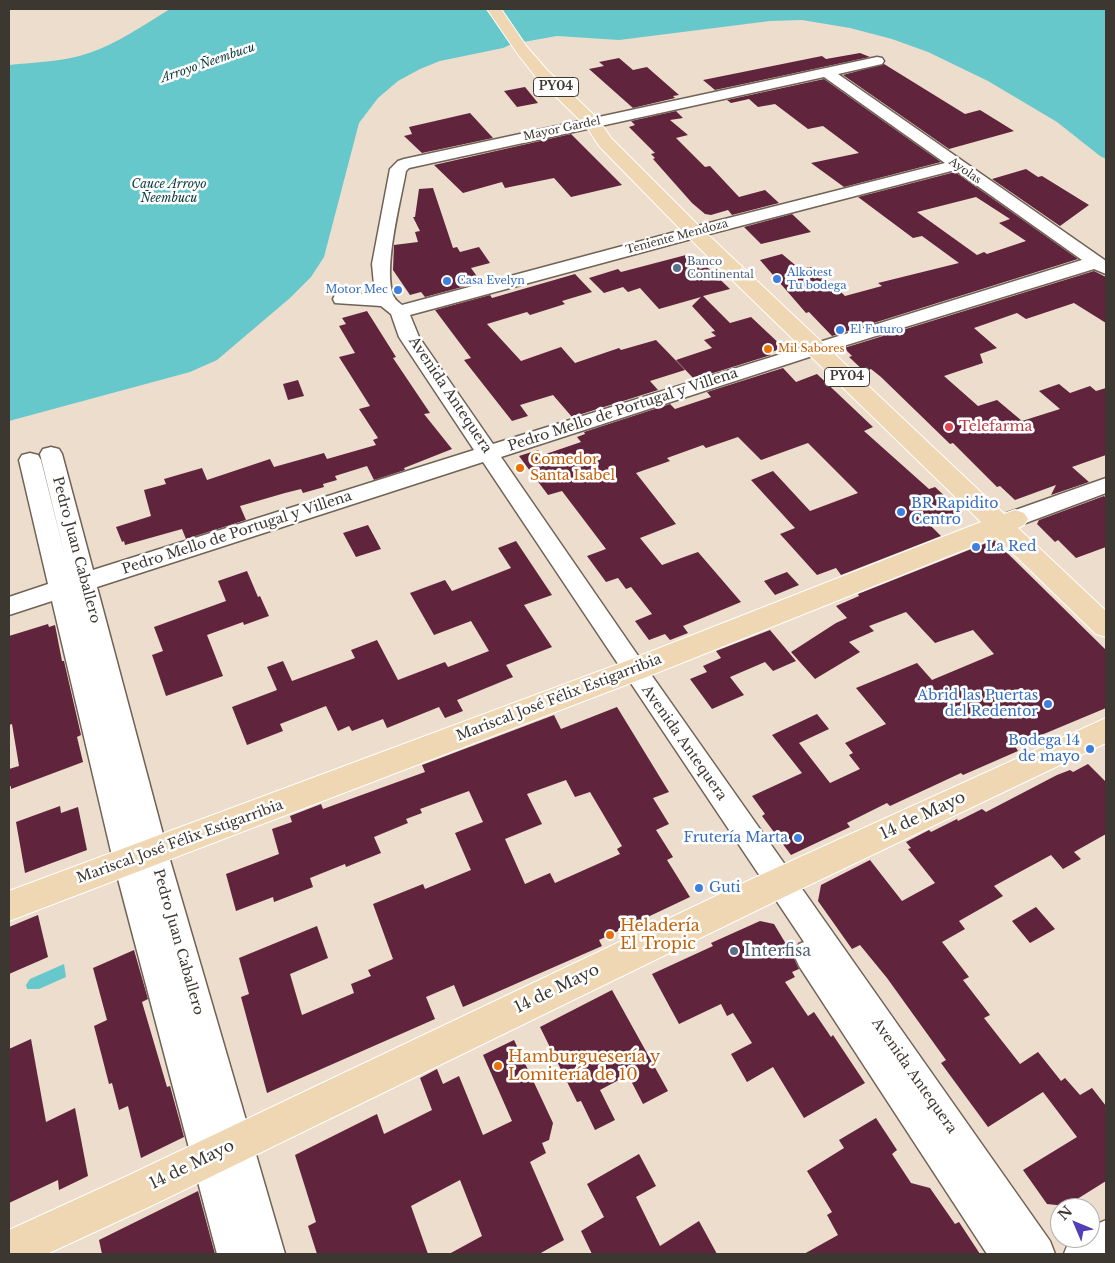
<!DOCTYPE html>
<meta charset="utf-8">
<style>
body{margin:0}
#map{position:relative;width:1115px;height:1263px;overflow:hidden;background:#ecddcd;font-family:"Libre Baskerville",serif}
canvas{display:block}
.frame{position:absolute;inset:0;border:10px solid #3d3731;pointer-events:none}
.north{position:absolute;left:1050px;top:1198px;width:50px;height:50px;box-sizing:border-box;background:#fff;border:1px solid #b1afad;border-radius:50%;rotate:315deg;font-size:14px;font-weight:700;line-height:20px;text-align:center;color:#3d3731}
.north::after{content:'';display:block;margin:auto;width:18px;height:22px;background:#513fb7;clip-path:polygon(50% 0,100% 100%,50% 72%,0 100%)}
</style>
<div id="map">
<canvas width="1115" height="1263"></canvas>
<div class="frame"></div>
<div class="north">N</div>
</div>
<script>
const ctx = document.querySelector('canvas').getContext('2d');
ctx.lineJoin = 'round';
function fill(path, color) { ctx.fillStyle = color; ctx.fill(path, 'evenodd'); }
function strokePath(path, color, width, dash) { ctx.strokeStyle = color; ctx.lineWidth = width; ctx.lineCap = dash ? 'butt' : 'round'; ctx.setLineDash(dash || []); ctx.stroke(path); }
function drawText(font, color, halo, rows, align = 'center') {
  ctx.font = font + ' "Libre Baskerville",serif'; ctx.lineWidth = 5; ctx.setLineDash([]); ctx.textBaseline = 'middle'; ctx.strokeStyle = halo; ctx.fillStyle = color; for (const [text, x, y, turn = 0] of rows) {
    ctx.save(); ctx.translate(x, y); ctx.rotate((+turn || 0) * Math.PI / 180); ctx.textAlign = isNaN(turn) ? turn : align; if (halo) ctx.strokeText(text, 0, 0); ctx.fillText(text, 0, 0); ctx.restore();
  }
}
fill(new Path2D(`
 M170,9H1106V159L1100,156L1057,122L988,81L928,52L892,39L850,28L802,20L770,21L619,40L557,36L512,44L503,48L440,61L420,69L398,81L378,98L359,123L324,257L311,277L290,298L217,360L190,372L9,421V65C35,62 64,62 89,53C118,43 144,25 170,9Z
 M64,964L66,977L39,989H27L26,985L30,979Z`), '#67c8cb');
fill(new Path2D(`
 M860,53L870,57L715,90L703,80L822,56L826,59Z
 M619,58L633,70L647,67L679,95L673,96L675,98L633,108L589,69L604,66L599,62Z
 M884,64L965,114L980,110L1014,131L949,149L843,75Z
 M824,79L941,162L844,187L811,163L859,153L823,126L808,129L775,104L758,107L749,99L731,103L727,100Z
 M525,87L538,103L517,107L504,91Z
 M676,111L683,118L670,120L688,135L676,138L705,167L710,166L739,197L765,190L779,203L732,215L728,210L711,215L705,214L692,203L653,159L655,158L651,154L655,153L629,127L635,125L631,121Z
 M470,113L493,138L422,153L404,136L412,134L409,127Z
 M571,134L622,185L571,197L554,178L505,188L502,182L463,193L434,165Z
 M1026,169L1038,177L1042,176L1089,205L1060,226L992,179Z
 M955,172L1078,259L832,336L809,312L806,313L760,260L782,254L800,269L811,267L822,278H826L838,291H840L845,296L882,286L878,283L959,263L922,236L913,238L858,197ZM976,197L1010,219L999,223L1026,241L987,254L984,252L977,255L917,212Z
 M433,188L453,248L457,247L460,252L479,247L490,263L471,268L481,282L425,297L421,292L410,295L393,270L394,245L418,242L415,232L420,231L413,217H415L419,189Z
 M792,214L811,232L761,244L744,227Z
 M686,255L700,269L707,267L730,289L703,296L730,323L751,317L784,348L768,353L771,355L694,379L676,360L712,348L704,340L716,336L711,332L715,331L692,306L701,297L659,309L640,288L628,292L623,287L604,293L589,278L618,269L621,272Z
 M1094,271L1106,277V323L1074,303L1026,319L1017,313L974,328L997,348L980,354L983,363L944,376L978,406L997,400L1022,421L1060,409L1039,391L1059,384L1070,393L1090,386L1096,391L1106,388V455L1072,467L1089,482L1051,495L1056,485L1015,500L1000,486L997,487L953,443L950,444L881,377L871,369L865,372L849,357L852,356L844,348Z
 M575,274L592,292L562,301L565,304L530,315L527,312L487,324L521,361L561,347L575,363L619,348L621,350L656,340L685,370L650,381L658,390L572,417L553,395L520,405L528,416L512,421L464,360L471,358L435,310L490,295L492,298Z
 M367,311L396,357L393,358L430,413L424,414L452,449L404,468L405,470L374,480L367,466L335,476L337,480L323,484L324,487L303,493L301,489L285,493L240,506L246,520L186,539L182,529L125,545L124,541L122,542L116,527L151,516L144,490L166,484L164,479L202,468L207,480L270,459L274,467L324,453L327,459L376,445L373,440L378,438L359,409L370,406L339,357L355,353L339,326L346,324L342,318Z
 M783,368L796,382L817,374L873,427L864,431L929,489L935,487L963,513L931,526L941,536L841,575L836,568L817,575L780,534L795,528L751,480L773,471L810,511L858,493L808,443L761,460L738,437L706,448L703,445L667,458L670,461L636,473L676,524L640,538L662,565L698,552L741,602L683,626L688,633L670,640L665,634L649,640L635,621L652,614L631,587L626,589L618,578L606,582L587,556L606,549L562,491L548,495L519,456L538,450L543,455L581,442L577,437L585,434L584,432L670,404L675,409L711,397L707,392Z
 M298,380L304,396L288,400L283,384Z
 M1104,496L1106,498V547L1076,558L1058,540L1055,542L1037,524L1039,520Z
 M368,525L381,549L356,557L343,533Z
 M994,540L1106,650V708L1015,746L1018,751L963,775L961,773L890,806L887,803L847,823L850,827L791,855L762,816L765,814L752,796L802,773L772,735L817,714L829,729L799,743L830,783L860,769L849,755L853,753L845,743L886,724L856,688L917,663L932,680L994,654L973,630L935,643L906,612L869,626L874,631L849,642L860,652L815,679L791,652L836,623L847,618L836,606L859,596L858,594Z
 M516,541L552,595L524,605L552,647L506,665L513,677L457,700L463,711L445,718L439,707L387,728L383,719L352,731L349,726L338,731L326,706L280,724L283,731L247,745L232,707L277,690L267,667L283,661L292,681L355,658L351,650L377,640L398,680L445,662L448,667L489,651L471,621L434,635L410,593L445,580L452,591L511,568L498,548Z
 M247,571L258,597L260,596L269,616L244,625L243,622L207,635L223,676L166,696L152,655L163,651L154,627L226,601L218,581Z
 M787,572L799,585L775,595L764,581Z
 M48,624L49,627L55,625L62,661H64L81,735L77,737L83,762L11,789V786L9,787V769L19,766L12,724L9,725V636Z
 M770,630L796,661L773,671L765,662L730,677L744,695L712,709L690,679L707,672L703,666L721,658L716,651Z
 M617,707L669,792L653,798L669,824L656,830L673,857L667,860L690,897L599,940L602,946L463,1007L454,985L426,997L435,1019L267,1093L241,997L249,994L239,958L317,926L328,958L290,974L302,1015L354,993L351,984L371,976L368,970L393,959L373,904L423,884L425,889L471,870L455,833L483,822L469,791L420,809L422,813L406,819L408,823L374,837L381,853L346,867L345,864L310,878L313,887L274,902L273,897L236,911L226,874L279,854L272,829L292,822L290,816L321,804L323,809L425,772L422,765L554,715L561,729ZM566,780L575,797L590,792L622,846L617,849L620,854L555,883L550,873L525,884L505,839L542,824L527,794Z
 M1088,764L1106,782V834L1074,852L1081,859L1063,869L1051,855L994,886L1003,896L959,921L965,929L942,942L969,977L963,980L990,1015L984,1018L1020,1064L1038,1052L1061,1081L1065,1078L1080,1095L1092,1088L1106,1106V1181L1066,1206L1047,1204L1023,1170L1077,1137L1043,1092L988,1127L941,1063L946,1060L887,978L860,945L852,949L818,901L821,885L870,860L902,901L935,883L908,849L911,848L906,842L929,830L931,832L957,819L958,821L982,809L986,812L1057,775L1070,770L1073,772Z
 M60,806L61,813L78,807L87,850L25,873L16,822Z
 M1036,907L1055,929L1030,943L1012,921Z
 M38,915L48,957L9,974V927Z
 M760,921L774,924L792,954L799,969L792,972L795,977L785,982L808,1016L814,1012L831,1037L833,1035L865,1083L804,1118L773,1067L747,1082L731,1054L752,1043L733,1013L727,1016L721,1004L679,1024L652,974L713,946L711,943Z
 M134,950L148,999L142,1002L167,1087L170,1086L184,1137L141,1158L128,1106L119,1110L112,1083L109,1084L94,1026L107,1020L93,968Z
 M612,990L668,1091L643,1104L628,1075L600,1090L615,1120L595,1130L581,1101L577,1102L540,1027Z
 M31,1039L46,1122L75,1108L88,1176L59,1190L58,1180L9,1203V1049Z
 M514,1040L553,1123L549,1140L542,1143L546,1153L530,1162L564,1240L539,1254H449L482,1236L460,1180L411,1206L428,1254H317L308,1226L316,1222L295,1155L377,1114L384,1134L432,1110L420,1078L437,1069L443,1084L459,1076L483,1135L512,1121L483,1055Z
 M876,1118L897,1150L892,1154L911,1183L930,1188L955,1224L959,1222L980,1254H804L838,1235L827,1215L832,1212L807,1171L844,1148L839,1140Z
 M639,1154L656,1186L636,1197L660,1246L699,1221L717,1254H592L581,1231L604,1217L587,1184Z
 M198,1191L215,1254H102L99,1240Z`), '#60243d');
const minor = new Path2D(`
 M877,57L882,58L884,61L882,64L838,74L1106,261V274L1094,269L837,348L501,457L643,663L1050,1241L1055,1254H987L799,966L794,955L799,944L804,942L483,462L97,587L168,853L285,1254H217L113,860L52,601L9,615V597L48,584L19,460L22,455L30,453L38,455L41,460L65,556L40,454L43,449L51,447L59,449L62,454L93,570L474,450L399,337L391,314L381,306L335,303L333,299L335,295L342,293L375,295L372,264L390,169L398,161L404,159ZM824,77L945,163L705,224L402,305C400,303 396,301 394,297C382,271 401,200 406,171L409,168ZM955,170L1082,260L493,444L419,337L410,315L717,232Z
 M1106,478V493L1015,527L1007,525L1004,519L1007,513Z
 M1106,1220V1254H1064C1070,1237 1072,1238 1090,1238V1227Z`);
const major = new Path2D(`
 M487,9H501L527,47L547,70L598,119L611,138L702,229L1004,514L1015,510L1024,513L1028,519L1024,525L1018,528L1106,611V637L1096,634L996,537L644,678L9,921V891L624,662L981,522L688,237L599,146L586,126L535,76L517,53Z
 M1106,718V743L778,900L153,1205L47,1254H9V1230L125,1177L754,878Z`);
strokePath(minor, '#706356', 3);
strokePath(major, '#fff', 2);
fill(minor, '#fff');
fill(major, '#eed7b2');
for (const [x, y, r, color] of [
 [677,268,5,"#5c6f8a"],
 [777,279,5,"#3f7fe0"],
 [447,281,5,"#3f7fe0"],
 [398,290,5,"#3f7fe0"],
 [840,330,5,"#3f7fe0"],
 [768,349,5,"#e8710a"],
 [949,427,5,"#e0444e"],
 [520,468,5,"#e8710a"],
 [901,512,5,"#3f7fe0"],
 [976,547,5,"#3f7fe0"],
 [1048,704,5,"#3f7fe0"],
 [1090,749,5,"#3f7fe0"],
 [798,838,5,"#3f7fe0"],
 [699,888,5,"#3f7fe0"],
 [610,935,5,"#e8710a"],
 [734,951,5,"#5c6f8a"],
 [498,1066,5,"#e8710a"]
]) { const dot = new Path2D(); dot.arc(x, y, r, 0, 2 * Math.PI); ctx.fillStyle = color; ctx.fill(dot); strokePath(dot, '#fff', 2); }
drawText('11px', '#3d3731', '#fff', [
 ["Mayor Gardel",562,129,-12],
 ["Ayolas",965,171,35],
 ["Teniente Mendoza",677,237,-15]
]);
drawText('11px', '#4e5e75', '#fff', [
 ["Banco",687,262],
 ["Continental",687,275]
], 'left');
drawText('11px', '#366cbe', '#fff', [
 ["Alkotest",787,273],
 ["Tu bodega",787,286],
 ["Casa Evelyn",457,281],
 ["Motor Mec",388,290,"right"],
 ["El Futuro",850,330]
], 'left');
drawText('11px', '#c56008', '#fff', [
 ["Mil Sabores",778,349]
], 'left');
drawText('italic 12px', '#0e3d3e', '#fff', [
 ["Arroyo Ñeembucu",208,63,-19],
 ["Cauce Arroyo",169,185],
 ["Ñeembucu",169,199]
]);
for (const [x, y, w] of [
 [556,87,45],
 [847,377,45]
]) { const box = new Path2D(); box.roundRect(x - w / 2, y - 9.5, w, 19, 4); ctx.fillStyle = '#fff'; ctx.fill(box); strokePath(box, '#3d3731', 1); }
drawText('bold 12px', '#3d3731', null, [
 ["PY04",556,87],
 ["PY04",847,377]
]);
drawText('14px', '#3d3731', '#fff', [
 ["Avenida Antequera",450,395,56],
 ["Pedro Mello de Portugal y Villena",623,410,-18],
 ["Pedro Mello de Portugal y Villena",237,533,-18],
 ["Pedro Juan Caballero",76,550,75],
 ["Mariscal José Félix Estigarribia",559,698,-21],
 ["Avenida Antequera",684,743,55],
 ["Mariscal José Félix Estigarribia",180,842,-20],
 ["Pedro Juan Caballero",178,942,74],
 ["Avenida Antequera",914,1076,55]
]);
drawText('14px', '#be3a42', '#fff', [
 ["Telefarma",959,427]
], 'left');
drawText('14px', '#c56008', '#fff', [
 ["Comedor",530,460],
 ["Santa Isabel",530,476]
], 'left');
drawText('14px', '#366cbe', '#fff', [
 ["BR Rapidito",911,504],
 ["Centro",911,520],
 ["La Red",986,547],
 ["Abrid las Puertas",1038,696,"right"],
 ["del Redentor",1038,712,"right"],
 ["Bodega 14",1080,741,"right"],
 ["de mayo",1080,757,"right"],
 ["Frutería Marta",788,838,"right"],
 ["Guti",709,888]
], 'left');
drawText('16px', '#3d3731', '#fff', [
 ["14 de Mayo",923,816,-25],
 ["14 de Mayo",557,989,-26],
 ["14 de Mayo",192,1165,-26]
]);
drawText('16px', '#c56008', '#fff', [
 ["Heladería",620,926],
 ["El Tropic",620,944],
 ["Hamburguesería y",508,1057],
 ["Lomitería de 10",508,1075]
], 'left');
drawText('16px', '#4e5e75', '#fff', [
 ["Interfisa",744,951]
], 'left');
</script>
